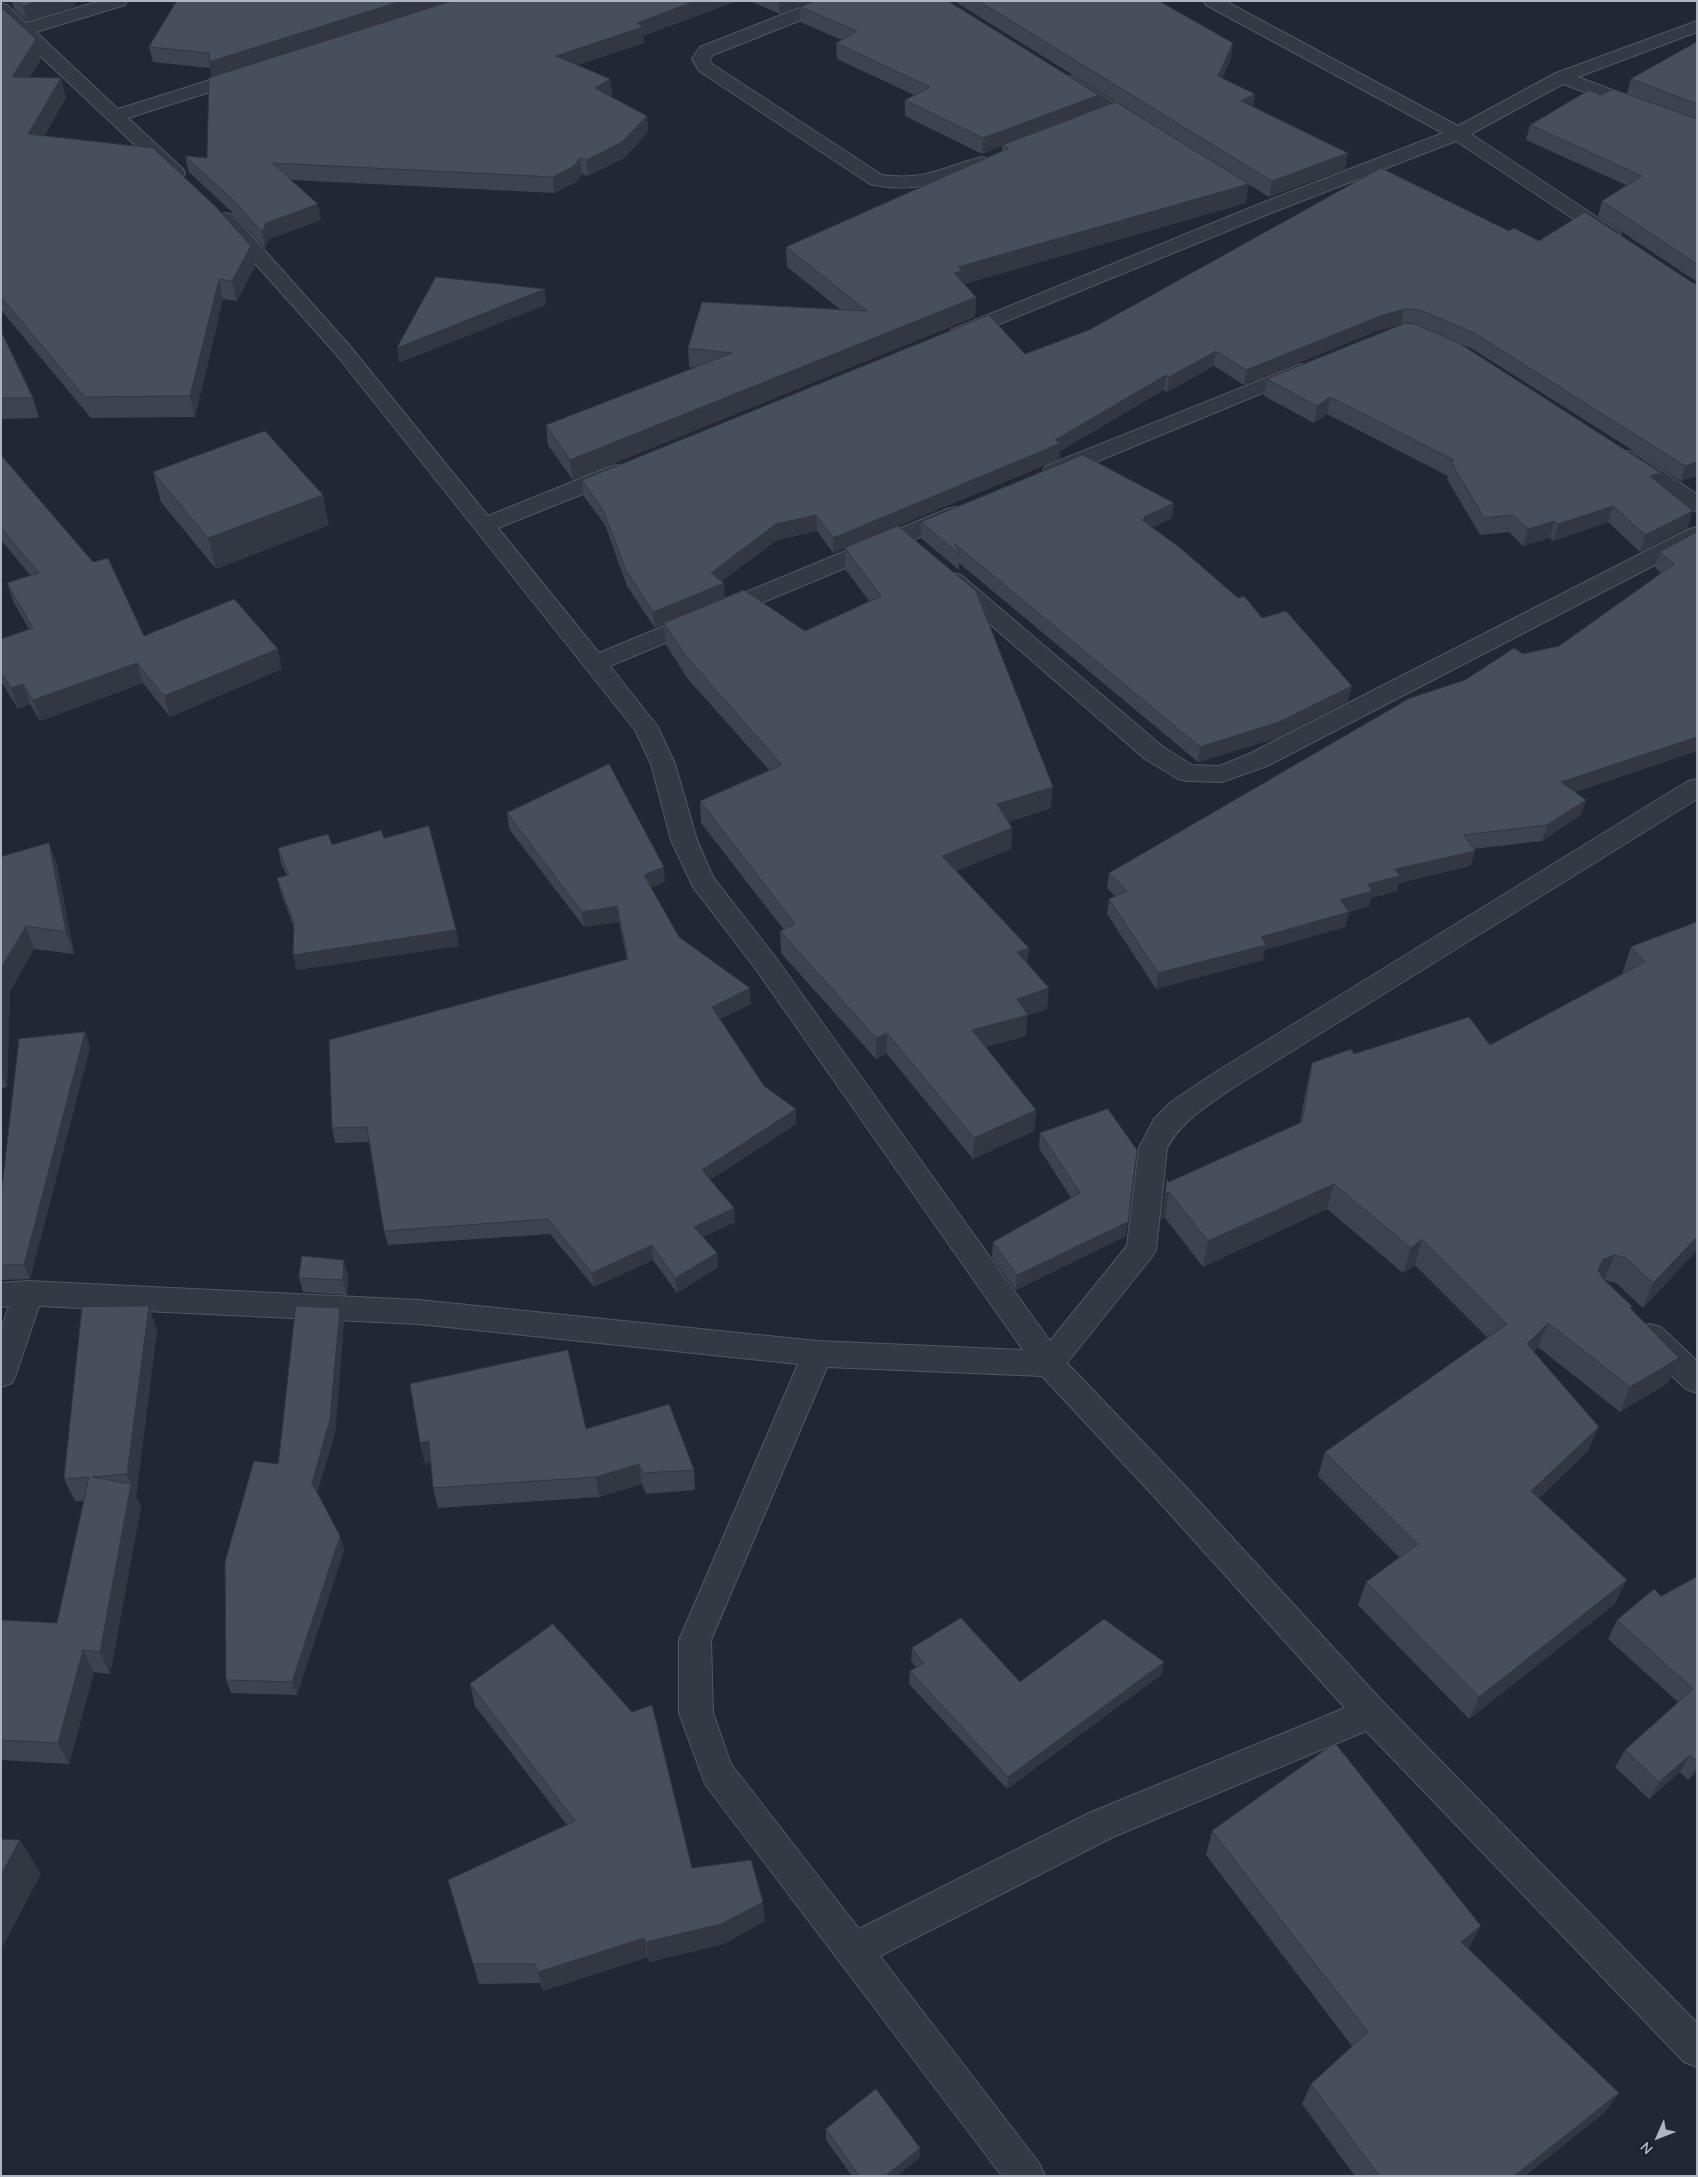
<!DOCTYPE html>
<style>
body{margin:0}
#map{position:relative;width:1698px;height:2177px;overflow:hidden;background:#212833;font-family:"Nunito Sans",sans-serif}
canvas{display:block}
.frame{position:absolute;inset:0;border:2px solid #aeb4c1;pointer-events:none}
.north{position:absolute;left:1633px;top:2112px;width:50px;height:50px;-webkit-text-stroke:4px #1a1f29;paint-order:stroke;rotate:226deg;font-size:14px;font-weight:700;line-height:20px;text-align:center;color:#aeb4c1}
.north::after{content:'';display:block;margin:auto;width:18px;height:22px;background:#aeb4c1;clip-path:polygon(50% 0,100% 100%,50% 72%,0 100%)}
</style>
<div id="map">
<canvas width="1698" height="2177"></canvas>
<div class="frame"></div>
<div class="north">N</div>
</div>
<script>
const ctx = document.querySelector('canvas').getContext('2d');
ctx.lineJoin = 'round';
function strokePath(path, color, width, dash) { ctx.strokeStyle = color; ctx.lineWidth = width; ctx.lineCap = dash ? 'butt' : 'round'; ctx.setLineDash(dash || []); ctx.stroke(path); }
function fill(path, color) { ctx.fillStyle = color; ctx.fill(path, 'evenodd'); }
const minor = new Path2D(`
 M100,1H127L125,5L36,32L118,109L239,71L245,70L251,71L254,75L251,79L128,118L183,169L185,173L183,177L176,179L169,177L1,19V4L7,5L26,23Z
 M817,1H841L839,5L713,55L710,59L712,64L882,175C927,181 942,167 982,157L989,159L991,163L989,167C949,182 912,194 870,184L699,71L692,59L700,47Z
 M1204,1H1225L1458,126L1556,73L1697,21V32L1578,77L1697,122V134L1563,84L1471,134L1618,231L1621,235L1618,239L1611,241L1604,239L1456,141L1276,211L965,338L958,340L951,338L948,334L951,330L1262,203L1443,133L1206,5Z
 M1067,76L1073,77L1145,122L1147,126L1145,130L1138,132L1131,130L1061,85L1058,81L1061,77Z
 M226,213L233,215L349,345L488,516L609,467L617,465L625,467L628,472L625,477L498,528L599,653L947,509L955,507L963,509L966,514L963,519L610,666L658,727L675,764L697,840L713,877L773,954L1050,1341L1127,1246L1139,1148L1154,1119L1171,1102L1211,1075L1688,781L1697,779V799L1231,1089C1206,1107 1181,1121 1167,1148L1156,1250L1151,1258L1067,1363L1184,1485L1383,1702L1697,2023V2067L1684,2062L1366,1731L1113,1837L880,1956L1039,2163L1045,2176H1002L705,1784L679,1713V1640L798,1364L419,1324L39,1306L16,1374L12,1383L1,1387V1329L9,1306L1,1307V1283L28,1281L419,1300L817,1341L1023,1350L755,968L693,887L671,840L651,764L635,730L335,353L219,223L216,219L219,215ZM827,1367L1042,1376L1162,1505L1345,1708L1089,1813L859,1929L731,1764L713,1713L711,1640Z
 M1301,364L1308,366L1311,370L1308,374L1062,476L1054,478L1046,476L1043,471L1046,466Z
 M1627,451L1635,453L1697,494V511L1689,509L1619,463L1616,458L1619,453Z
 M1697,527V543L1267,766L1222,782L1187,781L1178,779L1145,759L945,585L942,580L945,575L953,573L961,575L1163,747L1192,765L1220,766L1249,754L1689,529Z
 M1650,1324L1661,1327L1697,1361V1393L1686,1389L1639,1345L1635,1336L1639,1327Z`);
strokePath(minor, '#525762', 2);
fill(minor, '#343a44');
fill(new Path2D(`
 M12,1H77L73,7L27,21L14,9Z
 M177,1H737L643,36L644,43L577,65L610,79L612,95L609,96L647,116L648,132L624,158L588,176L582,174L576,182L554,193L291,180L321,220L269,239L265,248L236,216L189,172L185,156L207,158L212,77L210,68L153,62L149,47Z
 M750,1H811L780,14Z
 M954,1H1159L1231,59L1222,78L1255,94L1253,107L1345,169L1269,197Z
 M1,7L36,39L41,59L29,77L66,98L44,136L255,266L237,301L223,299L195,417L91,418L1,310Z
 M800,7L1098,109L1246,203L964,284L976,297L975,317L573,480L548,445L546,425L694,368L689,367L688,348L841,310L787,267L786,247L1002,151V146L982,154L905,116V100L914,95L837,59L836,43L842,40L800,22Z
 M1697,42V282L1598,216L1602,201L1626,185L1526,140L1530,125L1601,95L1627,93L1631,79Z
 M1381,168L1697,476L1681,481L1471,348L1460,344L1658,482L1688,527L1640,552L1608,522L1553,541L1550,538L1523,546L1509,532L1480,535L1447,479L1448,476L1327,414L1314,423L1264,396L1267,379L1403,324H1401L1377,331L1244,385L1214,366L1167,392L1164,390L1060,451V459L898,526L1051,808L1009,822L1012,828L1011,849L956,871L1029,948L1027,964L1047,1009L1027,1016L1026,1036L986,1047L1036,1110L1034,1131L973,1159L887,1054L876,1059L781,953L780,931L784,930L701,823L700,801L769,770L687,678L666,645L664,624L655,628L627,586L605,525L583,495L582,480L1025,354L1089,330ZM817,531L833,553L845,548V569L869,601L805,631L725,598L722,581L777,540Z
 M1,331L33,398L39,418L1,419Z
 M1,455L144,636L282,669L170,717L143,683L40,721L30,704L18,709L1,681V639L29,629L14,603L7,583L30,575L1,540Z
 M153,472L329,525L216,569L161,502Z
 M1174,503L1172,518L1152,528L1262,618L1348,701L1277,738L1198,762L959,563V570L921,538V522Z
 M1697,532V751L1575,792L1586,800L1581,815L1542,841L1473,849L1475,851L1470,866L1399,883L1397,891L1371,898L1369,906L1349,912L1345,927L1265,950L1263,960L1156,989L1107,914L1109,899L1115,896L1107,888L1109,873L1465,680L1523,654L1559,646L1661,573L1655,567L1660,552Z
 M507,813L665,882L651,888L679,937L751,1004L720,1019L764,1086L796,1124L710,1180L734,1208L735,1222L703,1237L717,1253L718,1267L677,1293L653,1260L594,1287L550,1234L388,1245L384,1231L369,1142L335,1143L332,1128L627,960L619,922L584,927L509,829Z
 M49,843L57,865L74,954L34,949L10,991L7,1087L1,1088V857Z
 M332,845L456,930L459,946L296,970L294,928L281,893L277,878L287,876L281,863L278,848Z
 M1697,922V1250L1643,1308L1616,1283L1605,1280L1631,1308L1668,1383L1620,1412L1538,1347L1534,1352L1588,1451L1539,1498L1615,1604L1469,1719L1358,1605L1366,1582L1399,1557L1318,1476L1325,1452L1488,1338L1415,1265L1403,1273L1327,1209L1203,1267L1165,1218L1161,1219L1167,1179L1169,1182L1300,1123L1306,1089L1312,1063L1354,1054L1490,1045L1622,974L1631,947Z
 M85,1032L90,1047L30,1279L1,1280V1196Z
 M1040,1133L1126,1236L1016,1290L992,1257L993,1242L1071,1198L1039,1148Z
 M348,1275L347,1295L303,1292L299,1278Z
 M344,1322L335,1433L317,1493L340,1536L344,1550L297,1695L231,1693L226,1680L278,1464Z
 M157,1329L136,1496L141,1507L110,1674L94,1672L69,1764L1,1760V1620L57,1623L84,1501H75L64,1479Z
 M586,1429L694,1470L695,1490L646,1494L642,1484L599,1497L438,1508L433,1488L431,1462L425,1464L420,1443Z
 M1697,1577V1772L1688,1780L1680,1772L1649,1799L1615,1767L1625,1750L1678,1702L1608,1639L1617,1620L1661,1596Z
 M912,1648L1020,1682L1164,1662L1161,1675L1007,1789L909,1684L910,1671L916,1667L911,1661Z
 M470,1684L692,1868L765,1921L724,1944L649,1962L648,1957L543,1991L540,1983L479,1984L473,1964L567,1825L475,1706Z
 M1212,1831L1469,1948L1468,1949L1619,2093L1604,2113L1525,2176H1355L1302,2104L1311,2084L1352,2046L1206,1855Z
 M826,2129L920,2148L919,2158L896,2176H852L826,2140Z`), '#3d4450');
fill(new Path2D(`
 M38,1H77L73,7L27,21L23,6Z
 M401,1H452L212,77L209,62Z
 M695,1H737L643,36L644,43L557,72L556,56L637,23Z
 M779,1H811L780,14Z
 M36,39L41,59L17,96L12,77Z
 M1233,43L1231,59L1216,91L1218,76Z
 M61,78L66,98L33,154L28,134Z
 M610,79L612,95L596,104L595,88Z
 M1255,94L1253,110L1241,101Z
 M1099,95L1098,111L1003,145L1002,146L982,154L983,138Z
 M647,116L648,132L624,158L588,176L587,160Z
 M1348,153L1345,169L1269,197L1272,181Z
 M580,158L582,174L576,182L554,193L553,177Z
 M1249,184L1246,203L961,285L954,273L958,267Z
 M318,204L321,220L269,239L265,248L262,232L266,223Z
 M251,246L255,266L237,301L232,281Z
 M219,279L223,299L195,417L190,396Z
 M545,289L546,305L399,363L397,348Z
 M976,297L975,317L573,480L570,460Z
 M1404,309L1401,324L1377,331L1244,385L1246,370L1380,316Z
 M1216,351L1214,366L1167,392L1169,377Z
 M1166,375L1164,390L1060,451V459L833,553V538L1055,440Z
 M1330,397L1327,414L1314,423L1317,406Z
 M1697,462V476L1681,481L1685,466Z
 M1661,473L1656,490L1650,476Z
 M323,495L329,525L216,569L208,538Z
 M1174,503L1172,518L1144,532L1142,520L1144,517Z
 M1613,506L1608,522L1553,541L1558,524Z
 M1693,511L1688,527L1640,552L1645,535Z
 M816,515L817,531L777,540L714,587L724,583L725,598L655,628L653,612L711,573L776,524Z
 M1555,521L1550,538L1523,546L1528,529Z
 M278,649L282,669L170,717L164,696Z
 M137,663L143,683L40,721L33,700Z
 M23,684L30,704L18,709L11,688Z
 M1352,686L1348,701L1277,738L1198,762L1200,747Z
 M1697,737V751L1556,798L1561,782Z
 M1053,787L1051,808L996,826L997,804Z
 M1586,800L1581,815L1542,841L1547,825Z
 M1012,828L1011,849L941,877L942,856Z
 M49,843L57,865L74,954L66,932Z
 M1475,851L1470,866L1399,883L1397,891L1371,898L1369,906L1349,912L1345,927L1265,950L1263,960L1156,989L1158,973L1261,937L1340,900L1395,869Z
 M664,867L665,882L646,890L644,875Z
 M617,906L619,922L584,927L582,912Z
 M26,926L34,949L10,991L7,1087L1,1074V968Z
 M456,930L459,946L296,970L293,955Z
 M1029,948L1027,969L1017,952Z
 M750,988L751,1004L713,1022L712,1007Z
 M1049,988L1047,1009L1027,1016L1026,1036L971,1051L972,1030L1017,999Z
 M85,1032L90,1047L30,1279L24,1265Z
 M887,1033V1054L876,1059V1038Z
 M796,1109V1124L703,1184L702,1170Z
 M1036,1110L1034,1131L973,1159L974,1138Z
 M1334,1184L1327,1209L1203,1267L1208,1241Z
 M1169,1192L1165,1218L1161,1219L1165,1194Z
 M734,1208L735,1222L695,1241L694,1227Z
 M1128,1222L1126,1236L1016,1290L1017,1275Z
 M1697,1237V1250L1643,1308L1653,1283Z
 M1422,1239L1415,1265L1403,1273L1411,1248Z
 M652,1245L653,1260L594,1287L592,1273Z
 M717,1253L718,1267L677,1293L675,1278Z
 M1615,1255L1604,1280L1598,1270L1603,1259Z
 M344,1260L348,1275L347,1295L343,1280Z
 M149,1306L157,1329L136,1496L127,1474Z
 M340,1308L344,1322L335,1433L316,1497L312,1483Z
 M1548,1323L1538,1347L1518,1368L1527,1344Z
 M1679,1358L1668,1383L1620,1412L1630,1387Z
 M1599,1427L1588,1451L1522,1514L1531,1491Z
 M429,1441L434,1462L425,1464L420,1443Z
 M639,1464L642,1484L599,1497L596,1477Z
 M131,1484L141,1507L110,1674L100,1652Z
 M340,1536L344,1550L297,1695L292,1682Z
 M1627,1580L1615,1604L1469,1719L1479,1697Z
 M83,1650L94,1672L69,1764L58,1743Z
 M1164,1662L1161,1675L1007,1789L1008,1777Z
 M1690,1755L1680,1772L1649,1799L1659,1782Z
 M1697,1766V1772L1688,1780Z
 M20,1840L41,1874L1,1950V1875Z
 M763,1902L765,1921L724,1944L649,1962L646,1942Z
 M1481,1926L1469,1948L1450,1965L1461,1942Z
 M644,1938L648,1957L543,1991L538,1972Z
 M1619,2093L1604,2113L1525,2176H1514Z
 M920,2148L919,2158L896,2176H885Z`), '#323741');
const building = new Path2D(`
 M19,1H38L23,6Z
 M177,1H401L209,62V53L149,47Z
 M452,1H695L637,23L643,27L556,56L610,79L595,88L647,116L622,142L587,160L580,158L574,166L553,177L272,163L318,204L266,223L262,232L233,200L185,156L207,158L209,78Z
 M815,1H948L1099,95L983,138L905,100L930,87L836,43L857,31L800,7Z
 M979,1H1159L1233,43L1218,76L1255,94L1241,101L1348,153L1272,181Z
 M1,7L36,39L12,77L61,78L28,134L153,148L215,206L251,246L232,281L219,279L190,396L85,397L1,297Z
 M1697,42V104L1631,79Z
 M1613,89L1697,119V264L1602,201L1642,176L1530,125L1589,90L1601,95Z
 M1116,102L1249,184L958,267L962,271L954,273L976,297L570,460L546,425L732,353L688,348L702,302L867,311L786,247L1009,148L1003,145Z
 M1381,168L1509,231L1514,228L1539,241L1585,212L1693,283L1697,284V462L1685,466L1474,333L1420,310L1404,309L1380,316L1246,370L1216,351L1169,377L1166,375L1055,440L1061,443L833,538L816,515L776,524L711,573L724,583L653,612L626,570L603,510L582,480L989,315L1025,354L1089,330Z
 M436,277L545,289L397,348Z
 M1406,323L1415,324L1459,343L1661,473L1650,476L1693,511L1645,535L1613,506L1558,524L1555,521L1528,529L1513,515L1484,518L1451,462L1454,460L1330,397L1317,406L1267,379Z
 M1,331L33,398H1Z
 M265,431L323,495L208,538L153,472Z
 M1,455L93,562L108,558L144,636L234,599L278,649L164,696L137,663L33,700L23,684L11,688L1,672V639L33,628L7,583L39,573L1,528Z
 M1083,455L1174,503L1144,517L1145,518L1142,520L1179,547L1238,598L1244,596L1262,618L1286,611L1352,686L1279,722L1200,747L955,544L960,555L921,522Z
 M898,526L976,591L1053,787L997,804L1012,828L942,856L1029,948L1017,952L1049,988L1017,999L1028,1015L972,1030L1036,1110L974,1138L887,1033L876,1038L780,931L795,924L700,801L782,765L686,656L664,623L744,590L805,631L881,596L845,548Z
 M1697,532V737L1561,782L1586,800L1547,825L1464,835L1475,851L1395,869L1400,876L1368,884L1372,891L1340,900L1349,912L1261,937L1266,945L1158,973L1109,899L1127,891L1109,873L1410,698L1465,680L1514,648L1523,654L1559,646L1674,564L1660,552Z
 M609,764L664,867L644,875L679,937L750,988L712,1007L764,1086L796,1109L702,1170L734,1208L694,1227L717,1253L675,1278L652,1245L592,1273L548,1219L384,1231L367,1127L332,1128L329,1040L628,959L617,906L582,912L507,813Z
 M429,826L456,930L293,955L294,923L277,878L289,875L278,848L328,834L332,845L381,830L384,838Z
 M49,843L66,932L26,926L1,968V857Z
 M1697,922V1237L1653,1283L1626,1258L1615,1255L1603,1259L1598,1270L1603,1279L1632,1306L1630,1308L1679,1358L1630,1387L1548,1323L1527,1344L1599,1427L1531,1491L1627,1580L1479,1697L1366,1582L1418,1544L1325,1452L1507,1324L1422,1239L1411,1248L1334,1184L1208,1241L1169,1192L1165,1194L1167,1179L1169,1182L1302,1122L1312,1063L1351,1049L1354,1054L1469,1017L1490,1045L1645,962L1631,947Z
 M85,1032L24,1265H1V1196L19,1039Z
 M1108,1109L1137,1150L1128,1222L1017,1275L993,1242L1080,1193L1040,1133Z
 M302,1256L344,1260L343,1280L299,1278Z
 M149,1306L127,1474L92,1477L131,1484L100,1652L83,1650L58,1743L1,1740V1620L57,1623L89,1477L64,1479L82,1307Z
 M296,1306L340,1308L330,1419L312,1483L340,1536L292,1682L226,1680L225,1562L254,1461L278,1464Z
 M568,1350L586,1429L669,1404L694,1470L643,1473L639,1464L596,1477L433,1488L429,1441L420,1443L410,1384Z
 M1697,1577V1761L1690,1755L1659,1782L1625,1750L1693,1689L1617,1620L1654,1589L1661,1596Z
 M961,1618L1020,1682L1104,1619L1164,1662L1008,1777L910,1671L924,1663L912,1648Z
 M553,1624L632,1712L652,1705L692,1868L751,1860L763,1902L721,1924L646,1942L644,1938L538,1972L535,1964H473L448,1880L575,1821L470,1684Z
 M1335,1743L1481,1926L1461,1942L1619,2093L1514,2176H1379L1311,2084L1368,2032L1212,1831Z
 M1,1839L20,1840L1,1875Z
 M876,2089L920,2148L885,2176H859L826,2129Z`);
fill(building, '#474f5d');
strokePath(building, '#323741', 1);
</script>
